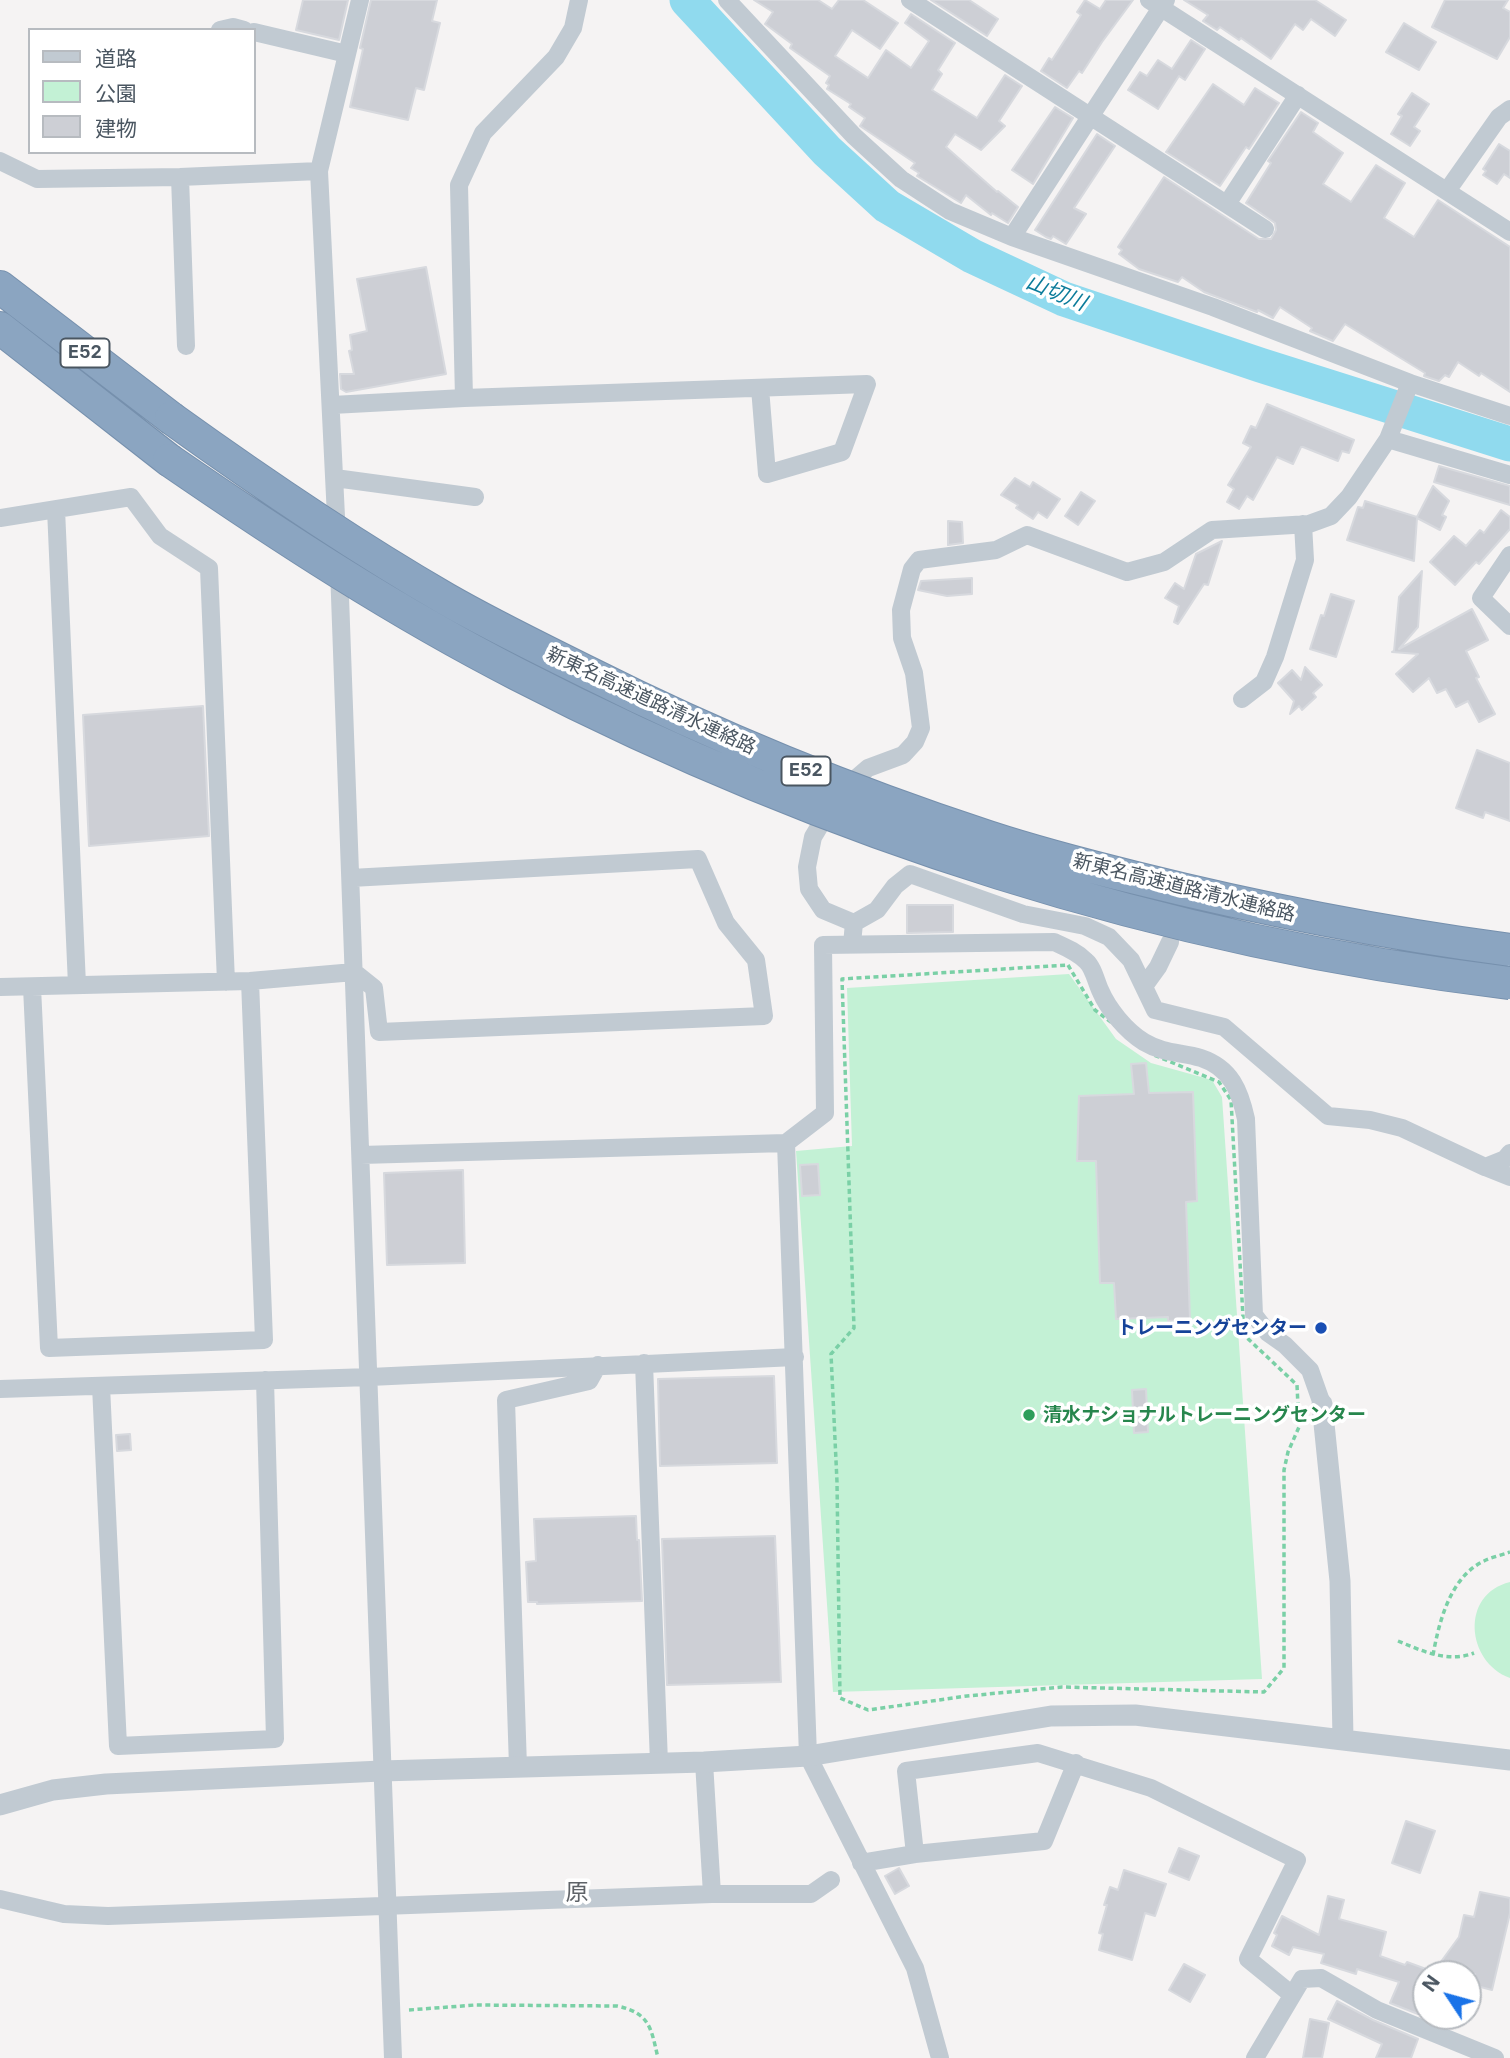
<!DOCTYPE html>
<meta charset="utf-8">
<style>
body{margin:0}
#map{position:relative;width:1510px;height:2058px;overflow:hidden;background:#f5f3f3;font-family:Inter,"Noto Sans JP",sans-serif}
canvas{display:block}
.legend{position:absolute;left:28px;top:28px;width:228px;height:126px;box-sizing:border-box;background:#fff;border:2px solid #b7bbc0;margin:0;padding:9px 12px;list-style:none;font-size:21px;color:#4a5661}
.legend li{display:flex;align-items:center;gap:14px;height:35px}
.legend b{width:35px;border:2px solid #b7bbc0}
.north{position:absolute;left:1412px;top:1960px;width:70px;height:70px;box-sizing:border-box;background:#fff;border:2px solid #b7bbc0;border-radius:50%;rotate:306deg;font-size:19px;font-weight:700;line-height:28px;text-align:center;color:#4a5661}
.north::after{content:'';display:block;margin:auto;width:24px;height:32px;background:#1a73e8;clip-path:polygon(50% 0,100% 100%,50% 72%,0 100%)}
</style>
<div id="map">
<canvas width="1510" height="2058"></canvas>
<ul class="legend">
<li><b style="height:9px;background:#c1cad2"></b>道路</li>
<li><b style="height:19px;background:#c3f1d5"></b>公園</li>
<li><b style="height:19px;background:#cdcfd5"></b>建物</li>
</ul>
<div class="north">N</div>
</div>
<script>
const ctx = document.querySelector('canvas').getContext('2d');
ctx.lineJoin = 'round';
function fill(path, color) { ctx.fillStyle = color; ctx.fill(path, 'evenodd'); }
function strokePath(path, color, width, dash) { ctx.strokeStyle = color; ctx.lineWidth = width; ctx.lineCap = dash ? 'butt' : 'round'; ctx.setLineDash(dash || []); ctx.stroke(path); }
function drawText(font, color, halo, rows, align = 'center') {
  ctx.font = font + ' Inter,"Noto Sans JP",sans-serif'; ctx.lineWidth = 7; ctx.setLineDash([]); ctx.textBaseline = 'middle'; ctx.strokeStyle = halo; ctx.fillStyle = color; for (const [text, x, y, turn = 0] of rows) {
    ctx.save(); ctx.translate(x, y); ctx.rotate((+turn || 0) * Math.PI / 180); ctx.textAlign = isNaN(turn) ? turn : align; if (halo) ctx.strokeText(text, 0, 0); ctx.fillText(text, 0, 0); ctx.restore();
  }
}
fill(new Path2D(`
 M1069,974L1116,1039L1151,1063L1212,1080L1222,1097L1262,1679L833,1692L796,1151L852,1146L847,988Z
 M1510,1582V1678C1466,1662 1460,1594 1510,1582Z`), '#c3f1d5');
strokePath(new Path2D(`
 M687,0L827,151L887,206L972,256L1064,299L1260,365L1510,444`), '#90daee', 35);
const building = new Path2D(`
 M303,0H348L339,40L296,30Z
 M371,0H437L432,21L440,23L424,90L416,88L408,120L350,107L363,49L360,48Z
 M754,0H818L832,9L839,0H863L898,23L880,49L852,30L835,56L868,78L886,50L911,68L929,41L905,23L911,14L955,43L938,70L942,74L932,90L977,118L1005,75L1022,86L999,121L1005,126L981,150L955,134L946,147L997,192L998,191L1018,207L1008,223L992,213L991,215L966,195L961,203L917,176L919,173L911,168L915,163L860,126L865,118L849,107L851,104L827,89L829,85L826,83L830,76L790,48L792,44L765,24L773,12Z
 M931,0H969L998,19L987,36Z
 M1085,0L1100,9L1106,0H1133L1102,42L1082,73L1079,71L1067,88L1041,71L1049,58L1052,60L1081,15L1077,12Z
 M1184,0H1315L1346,20L1335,36L1311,19L1303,30L1295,24L1271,59L1241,38L1239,40L1220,27L1217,30L1203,21L1208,15Z
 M1445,0H1508L1503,8L1510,12V37L1497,59L1432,27Z
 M1404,23L1436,42L1419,70L1386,52Z
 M1191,40L1205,49L1185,80L1179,76L1158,109L1128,90L1140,72L1147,76L1158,60L1172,69Z
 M1213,84L1244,105L1255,88L1279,103L1249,149L1246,147L1220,186L1166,152Z
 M1412,93L1429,104L1414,127L1420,131L1410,146L1391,134L1402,116L1398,114Z
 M1055,107L1073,118L1033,184L1012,170Z
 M1301,112L1318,123L1313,132L1343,153L1323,184L1351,202L1376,165L1405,183L1384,218L1414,237L1438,200L1510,247V392L1481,373L1479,376L1458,362L1449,377L1445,375L1439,381L1424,376L1425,373L1345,324L1333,341L1310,331L1312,328L1280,307L1273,318L1258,310L1257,312L1204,292L1182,277L1178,282L1139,269L1119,254L1122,250L1118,247L1164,177L1259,239H1271L1276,230L1275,223L1246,203L1271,163L1268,161Z
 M1097,134L1115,146L1074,208L1086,214L1066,244L1053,236L1051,239L1046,237L1035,230Z
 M1499,144L1510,151V178L1504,174L1497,184L1483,175L1486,171L1483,169Z
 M426,267L446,374L346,392L341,389L340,374H354L349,351L352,350L350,335L367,331L357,279Z
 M1267,404L1354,440L1349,453L1342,451L1338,461L1303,447H1301L1293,464L1277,457L1253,500L1247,496L1239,509L1227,502L1234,489L1228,485L1251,447L1243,443L1251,426L1256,428Z
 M1439,466L1510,486V505L1434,482Z
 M1015,478L1030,487L1033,482L1060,499L1047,518L1038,512L1033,519L1016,508L1018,505L1001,495Z
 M1433,486L1449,501L1442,515L1446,517L1440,530L1417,518L1414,561L1347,540L1358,507L1363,508L1365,501L1417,517Z
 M1081,492L1095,501L1078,525L1065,516Z
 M1501,510L1510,517V529L1479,564L1476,562L1455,585L1430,562L1454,536L1466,546L1480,530L1484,533Z
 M948,521L962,522L963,543L948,545Z
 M1222,541L1208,585L1204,584L1178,624L1174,622L1179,606L1165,598L1175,583L1184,589L1196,554Z
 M1422,571L1418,627L1399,649L1472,609L1488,640L1466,651L1479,677L1476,678L1495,714L1479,722L1468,701L1456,707L1446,689L1437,693L1429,678L1413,692L1396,674L1418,654L1392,652L1394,651L1399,597Z
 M972,578V594L947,596L918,590L921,581Z
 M1331,594L1354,601L1336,657L1310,649L1321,615L1324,616Z
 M1305,667L1322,685L1313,693L1316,697L1302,710L1299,706L1290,714L1294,701L1278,683L1292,670L1301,680Z
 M203,706L209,836L89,846L83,715Z
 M1477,750L1510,763V821L1485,812L1483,818L1456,808Z
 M907,905H953V932L907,933Z
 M1146,1063L1149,1093L1193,1092L1197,1201L1186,1202L1190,1320L1168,1321V1317L1116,1319L1114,1283H1100L1096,1161H1077L1079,1096L1134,1094L1131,1064Z
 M818,1164L820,1195L802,1196L800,1165Z
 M463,1170L465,1263L387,1265L384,1173Z
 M774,1376L777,1463L660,1466L658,1379Z
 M1146,1389L1148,1432L1134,1433L1132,1390Z
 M130,1434L131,1450L117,1451L116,1435Z
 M636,1516L637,1540H639L642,1601L537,1604V1602H528L526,1562L536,1561L534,1519Z
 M775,1536L781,1682L667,1685L662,1539Z
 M1406,1821L1435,1831L1420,1873L1392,1863Z
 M1179,1848L1199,1856L1189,1880L1169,1872Z
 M899,1868L909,1886L895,1894L885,1876Z
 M1124,1870L1166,1884L1155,1916L1145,1913L1132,1960L1099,1950L1103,1934L1099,1933L1107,1905H1104L1110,1887L1118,1890Z
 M1480,1892L1510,1898V1913L1492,1990L1473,1985L1475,1974H1432L1459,1937L1464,1915L1474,1917Z
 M1328,1896L1344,1900L1339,1919L1386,1932L1380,1956L1405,1965L1407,1962L1426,1969V1995L1418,2014L1390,2003L1399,1982L1357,1969L1356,1974L1321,1963L1324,1954L1293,1947L1289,1955L1272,1946L1277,1935L1274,1933L1282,1916L1319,1935Z
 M1184,1964L1205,1975L1190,2002L1169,1990Z
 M1337,2001L1373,2020L1418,2039L1411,2058H1376L1382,2044L1328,2019Z
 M1310,2019L1329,2023L1322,2058H1303Z`);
fill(building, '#cdcfd5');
strokePath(building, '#d7d9de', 2);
const motorway = new Path2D(`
 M0,287L171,418
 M0,328L169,460`);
strokePath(motorway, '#7690ad', 34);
strokePath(new Path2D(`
 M1068,965L1095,1010L1154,1055L1219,1082L1231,1100L1244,1335L1297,1385L1299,1427L1288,1452L1284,1470V1668L1264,1692L1062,1687L967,1696L868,1710L840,1698L837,1482L831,1354L854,1328L842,979Z
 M1398,1641C1422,1651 1448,1663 1474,1653
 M1433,1655C1439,1622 1450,1577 1484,1561C1492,1557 1502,1555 1510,1552
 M409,2010L475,2005L617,2006C650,2013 651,2028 658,2058`), '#7ad0a6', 3.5, [5, 3.5]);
strokePath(new Path2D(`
 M727,0L854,136L901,179L950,211L1012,237L1213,307L1410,383L1510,416
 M910,0L1265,229
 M1149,0L1510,232
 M220,30L233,27L244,30
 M254,32L347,54
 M0,161L37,179L180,177L319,171
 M180,177L186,346
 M1447,191L1499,117L1510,109
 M1227,204L1298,95
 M1012,237L1166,0
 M464,398L867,384L842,452L767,474L760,388
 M332,405L464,398L459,185L483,133L556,57L573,28L579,0
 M1388,439L1510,475
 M335,478L475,497
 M56,509L77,985
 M0,518L131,497L160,536L209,568L226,982
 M337,537L319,171L360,0
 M1510,555L1481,598L1510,626
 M339,569L393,2058
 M1242,699L1264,682L1275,657L1305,560L1303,524
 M854,923L877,910L895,886L910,874L1023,914L1085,926L1109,937L1131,960L1155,1010L1224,1027L1328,1116L1370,1120L1402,1128L1485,1167L1505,1159L1510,1153
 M852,944L854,923L823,910L809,889L807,867L813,837L840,792L868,768L903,755L915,742L921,728L914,673L902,638L901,610L912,569L919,560L996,550L1027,535L1127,572L1164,562L1212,530L1309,524L1331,516L1349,497L1388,439L1410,383
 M1145,985L1158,967L1170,942
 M0,987L250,981L354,972L374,988L379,1032L764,1016L756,960L726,923L698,859L351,878
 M32,987L49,1348L264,1340L250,981
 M786,1143L808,1756L915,1968L940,2058
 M361,1155L786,1143L825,1113L823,945L1054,942C1065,947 1077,952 1086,961C1093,967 1096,981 1100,990C1108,1009 1126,1031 1144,1042C1164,1054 1182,1052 1201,1058C1231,1068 1240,1091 1246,1119L1254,1315L1268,1333L1285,1345L1310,1370L1322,1404
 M1485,1167L1510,1177
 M644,1363L659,1763
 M101,1386L118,1746L275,1739L265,1380
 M0,1389L370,1377L795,1357
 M704,1762L712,1894
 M518,1767L506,1400L589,1381L598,1365
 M915,1854L906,1771L1038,1753L1151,1788L1297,1860L1248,1959L1291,1994
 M861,1863L915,1854L1044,1841L1076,1763
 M0,1899L64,1914L108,1916L712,1894H811L831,1880
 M1255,2058L1302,1979L1321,1978L1377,2010L1495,2058`), '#c1cad2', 18);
strokePath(new Path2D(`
 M1322,1404L1340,1581L1343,1739
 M0,1805L53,1790L106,1784L381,1771L704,1762L808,1756L1051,1716L1135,1715L1510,1760`), '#c1cad2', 21);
strokePath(motorway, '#8ba5c1', 32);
const motorwayBridge = new Path2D(`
 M171,418C260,482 351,544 446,599C493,626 541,649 589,673C718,738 851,792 988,837C1037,853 1087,866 1136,878C1260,909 1384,933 1510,950
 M169,460C281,537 396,612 517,674C827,834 1163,942 1510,983`);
strokePath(motorwayBridge, '#7690ad', 34, []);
strokePath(motorwayBridge, '#8ba5c1', 32);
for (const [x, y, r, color] of [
 [1321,1328,7,"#1a4fb4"],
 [1029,1415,7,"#2e9e5b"]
]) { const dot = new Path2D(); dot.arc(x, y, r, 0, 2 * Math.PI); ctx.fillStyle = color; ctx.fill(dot); strokePath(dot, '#fff', 2.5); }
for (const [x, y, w] of [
 [85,353,49],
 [806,771,49]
]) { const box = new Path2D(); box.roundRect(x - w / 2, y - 14.5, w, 29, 5); ctx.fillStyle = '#fff'; ctx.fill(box); strokePath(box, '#4a5661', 2); }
drawText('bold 18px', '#4a5661', null, [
 ["E52",85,353],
 ["E52",806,771]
]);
drawText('19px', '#4a5661', '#fff', [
 ["新東名高速道路清水連絡路",651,701,25],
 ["新東名高速道路清水連絡路",1184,888,14]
]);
drawText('bold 19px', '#164399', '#fff', [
 ["トレーニングセンター",1307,1328]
], 'right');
drawText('bold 19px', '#27864d', '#fff', [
 ["清水ナショナルトレーニングセンター",1043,1415]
], 'left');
drawText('italic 21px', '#0c7c9b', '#fff', [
 ["山切川",1056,293,22]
]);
drawText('23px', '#5f6368', '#fff', [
 ["原",577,1893]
]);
</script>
